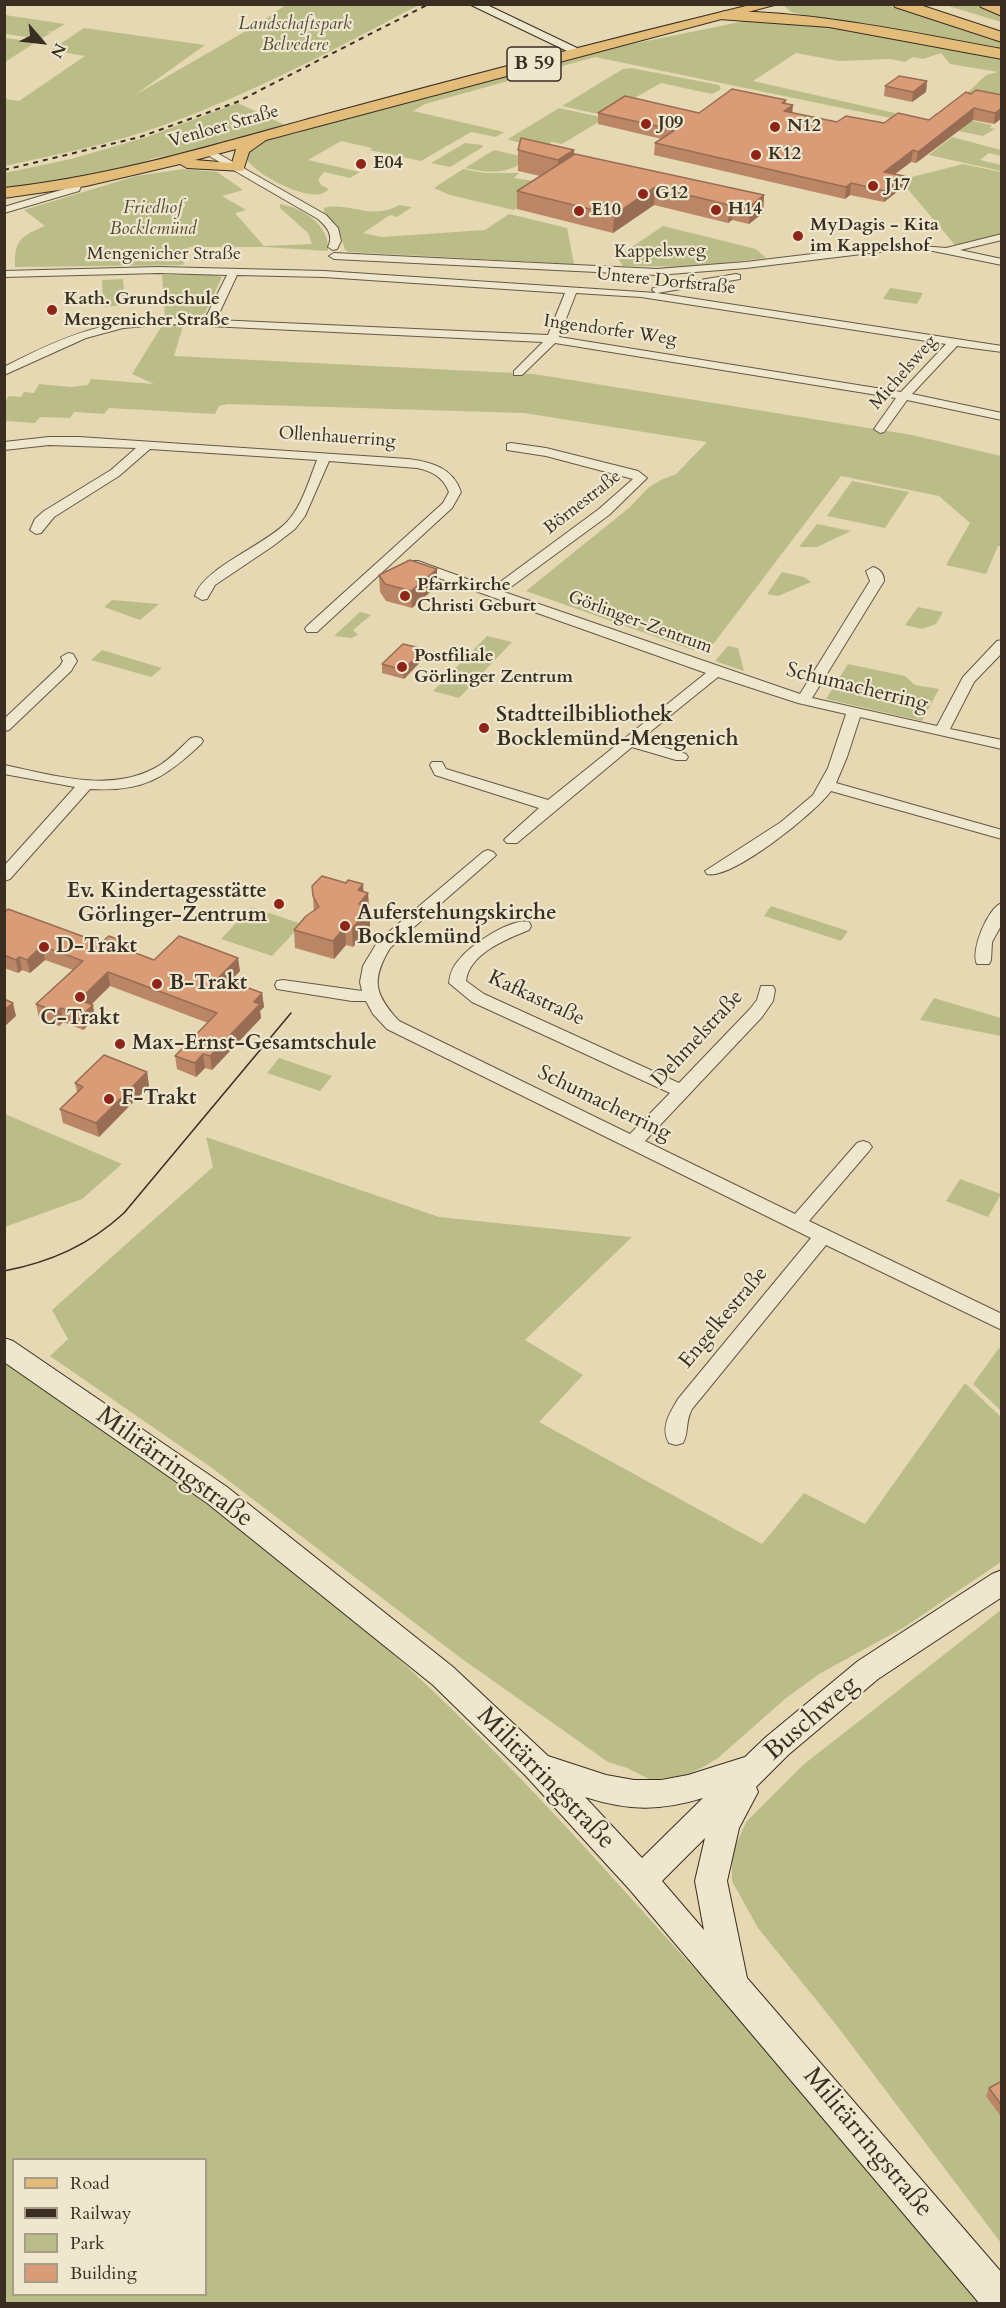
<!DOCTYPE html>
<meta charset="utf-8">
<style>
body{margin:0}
#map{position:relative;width:1006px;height:2308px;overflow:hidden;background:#e6d8b3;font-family:Cardo,serif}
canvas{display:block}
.frame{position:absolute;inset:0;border:6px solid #3a2e22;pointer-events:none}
.legend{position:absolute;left:12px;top:2158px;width:195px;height:138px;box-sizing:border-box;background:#efe6ce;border:2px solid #a79c89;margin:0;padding:8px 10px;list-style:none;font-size:18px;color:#3a2e22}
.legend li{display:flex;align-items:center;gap:12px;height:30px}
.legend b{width:30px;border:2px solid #a79c89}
.north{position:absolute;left:12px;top:12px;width:60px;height:60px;-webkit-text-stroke:4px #efe6ce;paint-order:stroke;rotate:118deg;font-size:16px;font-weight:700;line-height:24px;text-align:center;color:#3a2e22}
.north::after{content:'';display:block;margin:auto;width:21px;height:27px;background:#3a2e22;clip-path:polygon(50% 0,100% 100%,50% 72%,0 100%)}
</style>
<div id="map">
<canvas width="1006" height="2308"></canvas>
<div class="frame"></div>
<ul class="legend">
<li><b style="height:8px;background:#e3bc7a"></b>Road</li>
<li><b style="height:8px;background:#3a2e22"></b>Railway</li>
<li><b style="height:16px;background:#bbbd89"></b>Park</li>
<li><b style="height:16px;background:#d99c77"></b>Building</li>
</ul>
<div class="north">N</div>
</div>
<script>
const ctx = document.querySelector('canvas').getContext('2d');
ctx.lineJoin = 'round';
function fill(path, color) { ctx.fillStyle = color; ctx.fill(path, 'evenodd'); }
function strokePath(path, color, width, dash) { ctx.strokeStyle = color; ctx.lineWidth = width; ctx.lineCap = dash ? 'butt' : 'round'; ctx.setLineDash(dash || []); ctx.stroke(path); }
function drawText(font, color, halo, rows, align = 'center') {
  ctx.font = font + ' Cardo,serif'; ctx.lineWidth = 4.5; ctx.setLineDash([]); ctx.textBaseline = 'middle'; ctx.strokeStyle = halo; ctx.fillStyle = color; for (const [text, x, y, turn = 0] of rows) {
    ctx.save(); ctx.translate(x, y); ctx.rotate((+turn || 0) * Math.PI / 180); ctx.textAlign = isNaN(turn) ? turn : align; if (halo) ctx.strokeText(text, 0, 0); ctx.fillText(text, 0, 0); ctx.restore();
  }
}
fill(new Path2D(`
 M287,4L419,5C336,48 252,94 164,125C112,144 58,154 5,166V99L19,101L85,56L51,50L84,28L205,45L135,95L258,24Z
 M783,5H886L1001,41V51L810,17L791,12Z
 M945,5H977L1001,15V22Z
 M5,15L65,24L53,31L46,32L51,33L41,39L5,34Z
 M776,17L1001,58V104L964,96L986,75L998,72L950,64L941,53L923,59L913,57L905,62L890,59L839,61L796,53L753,81L917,118L905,121L595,57L425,104L413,111L504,132L496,137L471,132L421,161L370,150L372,148L341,141L308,160L360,172L350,178L324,172L318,180L321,185L329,189C327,191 324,193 321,194C301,198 256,175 246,158L247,151L264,140L294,134L324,124L612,48L750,20Z
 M5,38L36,42L5,62Z
 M631,68L719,85L721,89L712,94L661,83L608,113H593L562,106L623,69Z
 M238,103L287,126L199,150L154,158L114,173L5,190V173L71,159L147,137Z
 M559,108L605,118L562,144L552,142L549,144L552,151L509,140L508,139Z
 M936,113L992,125L990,128L995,129L983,136L925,124Z
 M952,137L1001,150V156L989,153L980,160L1001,165V171L929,155Z
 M465,143L482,145L483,147L450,167L431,163Z
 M494,150L529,158L530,159C505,174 493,174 465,168Z
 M963,164L1001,172V235L955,245L906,187L896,185L904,179Z
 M183,169L217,172L243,190L222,196L246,210L235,213L264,246L312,244L308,233L280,208V204C303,208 330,225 328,251L264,247H189L183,265L15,267C14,240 21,236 45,226L24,210L136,176Z
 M463,169L484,173H519L514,178L556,184L514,210L450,195L434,188Z
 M399,205L412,207L397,217L390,215L363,233L382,237L485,230L509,214L567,228L574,264L349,252L345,250L340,233L324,212V208C348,201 371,221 399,205Z
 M663,226L756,249L766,258L692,267L623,266L617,257Z
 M162,275H213L222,277L205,313C193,319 178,318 165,318Z
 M123,279L125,305L103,307L102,280Z
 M890,288L923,293L917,304L883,299Z
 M163,324L183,326L174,356L534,374L912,435L1001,456V546H998L986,574L946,565L970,523L939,496L841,476L714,643L705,648L693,650L526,591L630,507L649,487L663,479L676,474L707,442L524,413L228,404L219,406L215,414L109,408L104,414L74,412L70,418L40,417L35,423L5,421L4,403L9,396L21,397L24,392L34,393L39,384L71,387L88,385L91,379L154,384L132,374Z
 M852,481L909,492L885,528L827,516Z
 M817,524L851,531L817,547H799Z
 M782,572L804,577L811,582L778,596L767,594Z
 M112,600L159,604L140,620L104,607Z
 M918,607L943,612L936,624L922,629L905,625Z
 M360,612L371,615L353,630L358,635L351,638L334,636Z
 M487,636L512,642L459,698L433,691Z
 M728,646L738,648L744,671L715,661Z
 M102,650L162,668L151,677L91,660Z
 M848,664L905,676L915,685L939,689L922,721L826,699Z
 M771,906L848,931L841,941L764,916Z
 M251,907L302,924L272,956L221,939Z
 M934,998L1001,1018V1036L920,1020Z
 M279,1058L332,1076L320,1091L267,1073Z
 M5,1114L122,1164L82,1199L5,1227Z
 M206,1137L439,1217L632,1237L525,1340L583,1375L539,1422L762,1544L804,1493L865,1524L965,1383L1001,1417V1562L903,1628L819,1674L785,1699L718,1758L703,1767L686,1775L651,1780L627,1768L608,1762L458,1656L212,1468L50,1356L68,1339L52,1310L213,1167Z
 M960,1179L1001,1194L988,1217L946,1201Z
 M999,1348L1002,1350L1001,1411L973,1384Z
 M5,1361C152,1464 304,1567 434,1692C512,1766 584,1846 656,1926C768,2050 877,2176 986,2303L5,2304ZM14,2160H206V2294H14Z
 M1001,1610V2243L834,2022L758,1928L732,1881V1861L735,1847L746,1822L803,1765Z`), '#bbbd89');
const street = new Path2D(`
 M204,149H210L326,215L338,228L341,241L337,249L333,250L328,247C334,235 327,227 318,219L204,153Z
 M77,181L82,184L79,191L4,213V207L71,187L73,182Z
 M1002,234V240L960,250L1002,259V265L933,251L895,250L746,268L657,275L334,259L329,256L334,253L657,269L746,262L895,244L946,248Z
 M159,267L324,271L656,293L652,290L653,288L736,274L740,275V279L657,293L1002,346V352L957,346L912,394L1002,413V420L907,400L884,432L880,433L874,429L896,398L555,343L522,375H514V371L543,342L167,324L123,328L86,338L4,375V367C79,328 121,315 205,319L227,275L159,273L4,277V271ZM237,275L324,277L565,293L548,335L216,320ZM576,293L641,297L946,344L901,392L559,337Z
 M49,437H79L408,459C432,462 453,468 461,492L452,508L317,632H307L305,629L307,626L443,503L449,492C443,477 432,471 417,468L329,461L305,516L295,529L273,546L215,585L207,599L202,600L195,596C202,569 265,545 287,522C302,506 309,480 317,460L150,449L119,476L54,517L41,533L36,534L30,530L35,519L44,511L111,470L136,448L49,445L4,450V442Z
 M511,443L546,448L638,471L647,478L609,515L504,592L800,694L870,581L866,571L873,567C880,569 884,574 884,581L812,698L937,726L963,677L997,641L1002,640V653L974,682L950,729L1002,740V749L860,717L847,757L836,783L1002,830V839L831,791C816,812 732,880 707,874L705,871L781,822L813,795L828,768L846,714L798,703L718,677L640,740L686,754L688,757L686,760H676L632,747L517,843H507L504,840L507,837L539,808L435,775L430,765L432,762H442L446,769L548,800L706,673L408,567L406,564L408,561H418L492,588L599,509L633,479L546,456L507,450V444Z
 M68,653L73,654L77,661L71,671L9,730L4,731V719L60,666L63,661L61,657Z
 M196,737L201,738L203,741L201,744C164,779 142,792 90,789L10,879L4,881V866L75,787L4,774V765C53,775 109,793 155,768C169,761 180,748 191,738Z
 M488,850L493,852L496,855L493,858L390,948C371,980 374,994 399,1021L630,1134L670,1093L472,1002L449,983C450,974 452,968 458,961C469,946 510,918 529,922L531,926L529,930C506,939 469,954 466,981L484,994L679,1083L750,1009L757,1000L761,986H773L775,990L773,1001L762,1017L645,1141L795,1214L857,1143L863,1141L869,1143L872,1147L869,1151L809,1221L1002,1314V1330L826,1245L692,1409C685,1422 689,1432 683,1443L676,1445L669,1443C660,1427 670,1413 678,1399L811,1238L387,1029L373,1014L366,1001H352L283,990L277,989L275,985L277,981L283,980L362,991L360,982L363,966L378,941L483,852Z
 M1002,903V924L992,942L991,960L989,964H977C970,951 988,907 1002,903Z`);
const secondary = new Path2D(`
 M469,4H485L577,48L575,51H567Z
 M4,1338L13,1341L227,1487L453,1667L548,1756L606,1775L634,1780H661L688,1775L745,1757L766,1737L858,1661L992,1574L1002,1570V1597L878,1679L788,1755L756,1787L758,1792L739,1828L727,1881L747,1978L1002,2273V2304H980L630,1890L526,1776L433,1685L207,1503L4,1362ZM585,1797C629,1811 660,1811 703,1798L642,1858ZM705,1838L695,1881L704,1930L662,1881Z`);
const primary = new Path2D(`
 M754,4H778L266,140L249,152L243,171L187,168L180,164L86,186L4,198V188C114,176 217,144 323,115C466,76 610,39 754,4ZM236,149L232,163L195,160Z`);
const highway = new Path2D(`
 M893,4H917L1002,32V42L895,7Z
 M979,4L1002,6V16L981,7Z
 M724,11C818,12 909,32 1002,49V59L829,27L719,19L716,16Z`);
strokePath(street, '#655846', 2);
strokePath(secondary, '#3a2e22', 2);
strokePath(primary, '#3a2e22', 2);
strokePath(highway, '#3a2e22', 2);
fill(street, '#efe6ce');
fill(secondary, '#efe6ce');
fill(primary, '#e3bc7a');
fill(highway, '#e3bc7a');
strokePath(new Path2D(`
 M4,1271C51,1262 89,1245 124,1213L291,1013`), '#3a2e22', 1.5);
strokePath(new Path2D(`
 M4,170L140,137L237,102L429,4`), '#3a2e22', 2, [5, 5]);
fill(new Path2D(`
 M927,81L926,92L912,102L884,96L885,86Z
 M971,94L1002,95V118L994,124L973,120L916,163L911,162L895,174L904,176L902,188L884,202L850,195L845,199L654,155L655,143L662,139L598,124V113H699L785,104L792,113L837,122L884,123L929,120Z
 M518,150H574V155L764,195L763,213L749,224L732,220L728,223L654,205L613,233L517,209V191L540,176L518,171Z
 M437,569V586L412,608L386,601L380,592L379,575Z
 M424,658L404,679L382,673V664Z
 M312,886L363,892L368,893L370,926L353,947L346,945L334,959L295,948L294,930L314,911Z
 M4,913L101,943L130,944L131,952L154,960L240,971L230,981L262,993L264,1007L260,1011L261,1018L212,1070L205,1068L196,1077L177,1069L175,1056L208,1023L110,986L91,1004L95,1019L83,1030L63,1022L59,1026L39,1018L36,1004L73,970L45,960L30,973L22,970L18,973L4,968Z
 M147,1072L149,1086L99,1137L63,1123L60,1109L77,1092L75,1083Z
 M1002,2081V2118L986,2096L989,2088Z`), '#bb8666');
fill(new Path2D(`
 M927,81L926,92L912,102L913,92Z
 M786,100L785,110L793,105L792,116L783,122L782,103Z
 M974,108L973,120L916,163L918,152Z
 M1002,108V118L994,124L995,113Z
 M574,150L573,171L558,180V160Z
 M913,150L911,162L883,183L884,172Z
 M904,176L902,188L884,202L885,191Z
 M851,183L850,195L845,199L846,187Z
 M655,187L654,205L613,233L614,215Z
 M764,195L763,213L749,224L750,206Z
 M733,202L732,220L728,223L729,205Z
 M437,569V586L412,608L411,591Z
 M424,649V658L404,679L403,670Z
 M363,884L364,898L368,893L370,926L353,947L352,929L358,890Z
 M345,927L346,945L334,959L333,941Z
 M130,944L132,958L125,949Z
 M42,946L45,960L30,973L27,960Z
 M19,957L22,970L18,973L16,960Z
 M238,958L240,971L220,991L219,977Z
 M108,972L110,986L82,1014L79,1000Z
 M262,993L264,1007L260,1011L261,1018L212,1070L210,1056L254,1002Z
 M13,1003L16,1016L4,1027V1010Z
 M93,1005L95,1019L83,1030L81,1016Z
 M61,1008L63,1022L59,1026L57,1012Z
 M203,1054L205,1068L196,1077L195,1063Z
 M147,1072L149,1086L99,1137L96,1123Z`), '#986d53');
const building = new Path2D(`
 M899,76L927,81L913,92L885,86Z
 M732,89L786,100L782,103L793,105L784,111L837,122L846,116L884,123L898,113L929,120L966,92L971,94L976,90L1002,95V108L995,113L974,108L918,152L913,150L884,172L904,176L885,191L851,183L846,187L655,143L675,130L598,113L625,96L699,113Z
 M521,138L574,150L558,160L518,150Z
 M575,154L764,195L750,206L733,202L729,205L655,187L614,215L517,191Z
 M410,560L437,569L411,591L385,584L379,575Z
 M403,644L424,649L403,670L382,664Z
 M322,876L346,883L348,880L363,884L358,890L368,893L359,904L369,908L352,929L345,927L333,941L294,930L306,916L319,907L313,896L312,886Z
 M8,909L101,943L109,936L130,944L125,949L154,960L179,936L238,958L219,977L262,993L254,1002L260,1004L210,1056L203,1054L195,1063L175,1056L217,1013L108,972L79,1000L93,1005L81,1016L61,1008L57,1012L36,1004L83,961L42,946L27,960L19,957L16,960L4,955V913Z
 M4,999L13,1003L4,1010Z
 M104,1055L147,1072L96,1123L60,1109L83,1087L75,1083Z
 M1002,2081V2106L989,2088Z`);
fill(building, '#d99c77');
strokePath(building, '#986d53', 1.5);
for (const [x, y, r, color] of [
 [646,124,6,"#8f2418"],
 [775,127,6,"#8f2418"],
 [756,155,6,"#8f2418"],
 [361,164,6,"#8f2418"],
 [873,186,6,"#8f2418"],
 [643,194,6,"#8f2418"],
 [716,210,6,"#8f2418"],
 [579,211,6,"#8f2418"],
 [798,236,6,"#8f2418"],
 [52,310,6,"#8f2418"],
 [405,596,6,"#8f2418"],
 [402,667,6,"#8f2418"],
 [484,728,6,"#8f2418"],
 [279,904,6,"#8f2418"],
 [345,926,6,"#8f2418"],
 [44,947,6,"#8f2418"],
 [157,984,6,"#8f2418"],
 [80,997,6,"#8f2418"],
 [120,1044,6,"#8f2418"],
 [109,1099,6,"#8f2418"]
]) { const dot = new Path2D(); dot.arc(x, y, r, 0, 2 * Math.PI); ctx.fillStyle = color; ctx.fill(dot); strokePath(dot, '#efe6ce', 2); }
drawText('italic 18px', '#544b37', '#efe6ce', [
 ["Landschaftspark",295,25],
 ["Belvedere",295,46],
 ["Friedhof",153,209],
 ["Bocklemünd",153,230]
]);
drawText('bold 18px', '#3a2e22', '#efe6ce', [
 ["J09",658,124],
 ["N12",787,127],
 ["K12",768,155],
 ["E04",373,164],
 ["J17",885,186],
 ["G12",655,194],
 ["H14",728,210],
 ["E10",591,211],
 ["MyDagis - Kita",810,226],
 ["im Kappelshof",810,247],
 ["Kath. Grundschule",64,300],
 ["Mengenicher Straße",64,321],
 ["Pfarrkirche",417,586],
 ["Christi Geburt",417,607],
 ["Postfiliale",414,657],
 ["Görlinger Zentrum",414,678]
], 'left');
drawText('18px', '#3a2e22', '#efe6ce', [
 ["Venloer Straße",224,127,-16],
 ["Kappelsweg",660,252,-1],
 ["Mengenicher Straße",164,255],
 ["Untere Dorfstraße",666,282,6],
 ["Ingendorfer Weg",610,331,8],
 ["Michelsweg",904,373,-49],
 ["Ollenhauerring",337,438,4],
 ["Börnestraße",583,503,-38],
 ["Görlinger-Zentrum",640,623,20]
]);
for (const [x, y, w] of [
 [534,64,54]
]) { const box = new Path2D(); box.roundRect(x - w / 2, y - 17, w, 34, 4.5); ctx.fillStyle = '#efe6ce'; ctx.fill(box); strokePath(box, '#3a2e22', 1.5); }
drawText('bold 20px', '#3a2e22', null, [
 ["B 59",534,64]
]);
drawText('21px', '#3a2e22', '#efe6ce', [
 ["Schumacherring",857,688,14],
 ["Kafkastraße",536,999,25],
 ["Dehmelstraße",698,1039,-47],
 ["Schumacherring",604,1104,26],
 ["Engelkestraße",724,1318,-50]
]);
drawText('bold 21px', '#3a2e22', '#efe6ce', [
 ["Stadtteilbibliothek",496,716],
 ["Bocklemünd-Mengenich",496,740],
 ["Ev. Kindertagesstätte",267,892,"right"],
 ["Görlinger-Zentrum",267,916,"right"],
 ["Auferstehungskirche",357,914],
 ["Bocklemünd",357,938],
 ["D-Trakt",56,947],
 ["B-Trakt",169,984],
 ["C-Trakt",80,1019,"center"],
 ["Max-Ernst-Gesamtschule",132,1044],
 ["F-Trakt",121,1099]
], 'left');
drawText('26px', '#3a2e22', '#efe6ce', [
 ["Militärringstraße",174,1468,36],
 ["Buschweg",812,1719,-41],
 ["Militärringstraße",545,1779,46],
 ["Militärringstraße",867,2143,50]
]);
</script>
